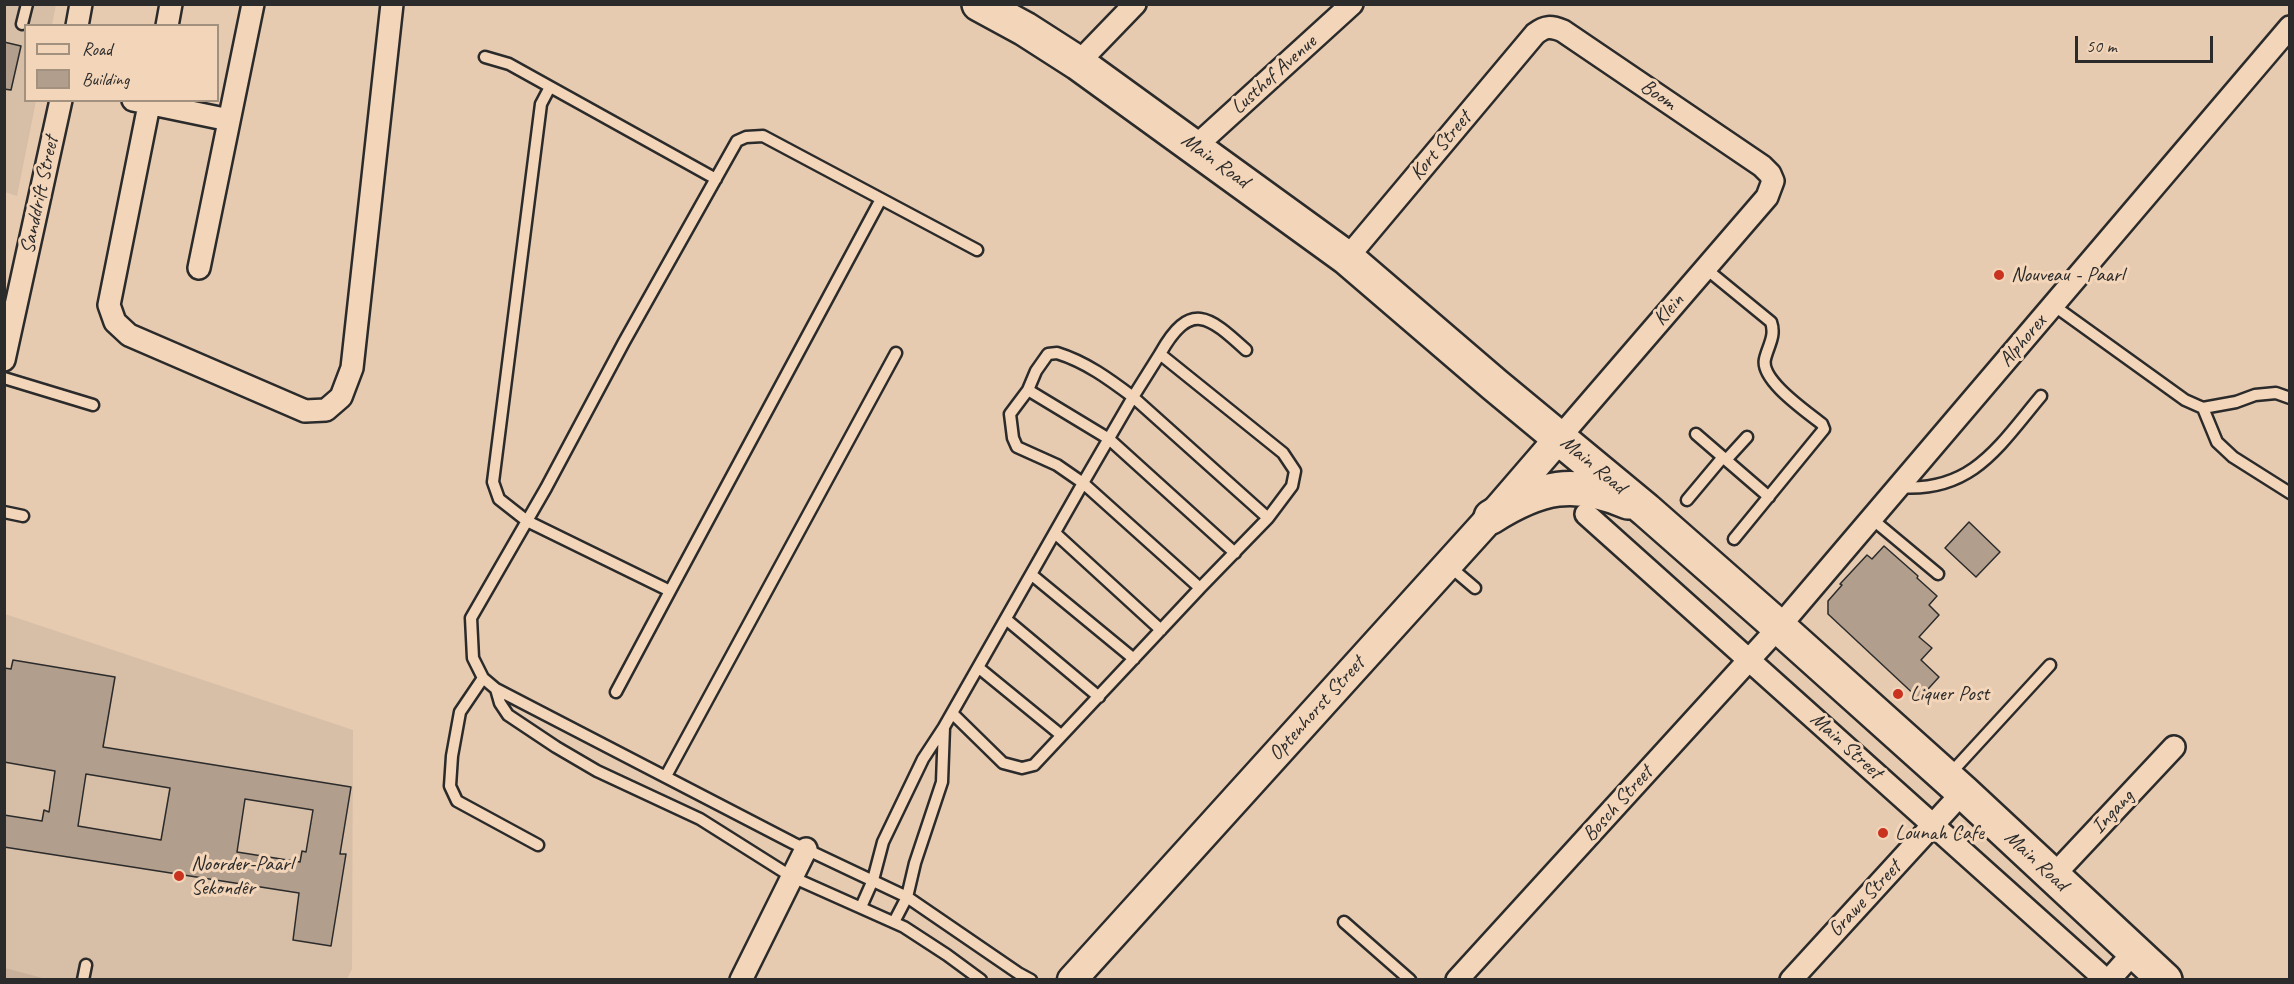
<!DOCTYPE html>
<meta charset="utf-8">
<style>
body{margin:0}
#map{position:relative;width:2294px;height:984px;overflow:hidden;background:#e7cbb1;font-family:Caveat,sans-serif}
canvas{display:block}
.frame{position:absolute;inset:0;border:6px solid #2b2b2b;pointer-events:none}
.legend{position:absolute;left:24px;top:24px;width:195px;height:78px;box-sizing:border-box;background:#f3d5b9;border:2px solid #a39180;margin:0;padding:8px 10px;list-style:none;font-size:18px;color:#2b2b2b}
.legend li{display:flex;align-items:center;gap:12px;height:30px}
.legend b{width:30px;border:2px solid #a39180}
.scale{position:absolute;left:2075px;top:36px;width:138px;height:27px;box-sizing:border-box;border:3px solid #2b2b2b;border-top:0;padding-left:8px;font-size:18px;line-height:21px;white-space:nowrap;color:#2b2b2b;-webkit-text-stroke:4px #f3d5b9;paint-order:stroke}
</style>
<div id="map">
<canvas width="2294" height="984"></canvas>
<div class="frame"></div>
<ul class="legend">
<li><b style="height:8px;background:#f3d5b9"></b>Road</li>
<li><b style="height:16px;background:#b29e8c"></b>Building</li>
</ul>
<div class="scale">50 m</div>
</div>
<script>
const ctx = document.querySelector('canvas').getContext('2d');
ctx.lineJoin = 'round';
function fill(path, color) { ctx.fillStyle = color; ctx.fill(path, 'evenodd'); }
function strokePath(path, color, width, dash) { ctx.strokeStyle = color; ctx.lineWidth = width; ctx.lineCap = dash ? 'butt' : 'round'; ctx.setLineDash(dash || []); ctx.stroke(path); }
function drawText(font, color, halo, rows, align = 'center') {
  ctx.font = font + ' Caveat,sans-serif'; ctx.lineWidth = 6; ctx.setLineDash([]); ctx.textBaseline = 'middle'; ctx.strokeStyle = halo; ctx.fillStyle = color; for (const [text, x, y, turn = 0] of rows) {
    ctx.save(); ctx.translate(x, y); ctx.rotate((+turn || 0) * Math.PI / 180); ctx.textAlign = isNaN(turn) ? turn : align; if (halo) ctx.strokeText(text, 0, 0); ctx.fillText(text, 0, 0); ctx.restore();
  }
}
fill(new Path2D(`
 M4,5H56L52,25L26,26V100L36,101L17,196L5,192Z
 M5,614L353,730L352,969L347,979L5,980Z`), '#d7bea6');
fill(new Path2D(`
 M5,968L46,979H5Z`), '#c8b09a');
const building = new Path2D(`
 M4,42L21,46L11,90L4,89Z
 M1969,522L2000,552L1976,577L1945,548Z
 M1884,546L1918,576L1917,578L1937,596L1929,605L1939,615L1919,637L1932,648L1921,660L1939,677L1919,699L1828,614V601L1842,585L1840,584L1867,555L1872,559Z
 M13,660L115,677L103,747L351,787L340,854H346L331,946L293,940L299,893L4,847V815L42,821L44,810L49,812L55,771L4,762V668L11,669ZM86,774L170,788L161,840L78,826ZM245,799L313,810L306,852L302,851L300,862L237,852Z`);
fill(building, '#b29e8c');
strokePath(building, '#2b2b2b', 1.5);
const lane = new Path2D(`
 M22,24L27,4
 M485,57L509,64L716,179
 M550,87L541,104L493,482L499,499L527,521L670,591L881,199
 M977,250L763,136L746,137L737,141L624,342L546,488L471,618L473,658L483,678L496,689L793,843L907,897L1018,973L1031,980
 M1705,268L1771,322C1776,336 1768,346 1765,359C1760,380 1806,411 1822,424L1824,429L1734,539
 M2053,305L2185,400L2203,408L2236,402L2255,395L2276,393L2290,398
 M1057,353C1086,362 1109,379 1133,397L1083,483L1057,465L1017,447L1013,438L1010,414L1028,390L1036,371L1048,354Z
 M1160,354C1190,300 1209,316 1246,350
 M4,378L93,405
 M1028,390L1109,439L1235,553
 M2203,408L2217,442L2233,457L2290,493
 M1696,434L1769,497
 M1726,460L1747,437
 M1899,487C1972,493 1999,446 2041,396
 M1687,500L1723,457
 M4,512L23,516
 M1872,519L1938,574
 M1055,533L1161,630
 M1448,565L1475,588
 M1032,575L1134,659
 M1200,588L1268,518L1133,397L1160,354L1283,453L1295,471L1292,486L1268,518
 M1007,620L1099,697
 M979,668L1061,735
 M483,678L460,712L452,756L450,786L457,801L538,845
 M496,689L500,703L508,715L556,747L597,771L700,819L792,877L904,927L947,955L981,980
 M616,692L670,591
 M944,727L1083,483L1200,588L1034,765L1022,768L1003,763L953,714
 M1949,775L2050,665
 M666,776L896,353
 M861,907L873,880L883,842L923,759L944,727L942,782L915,863L907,897L894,922
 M1344,922L1410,980
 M83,980L86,965`);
const street = new Path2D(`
 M77,26L81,4
 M167,26L171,4
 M1078,63L1135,4
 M133,100L229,120
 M150,100L109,305L115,322L129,335L305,411L326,410L341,397L352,368L392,4
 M1196,146L1352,4
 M1347,258L1535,34C1545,26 1551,26 1563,31L1762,166L1770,174L1773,181L1767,197L1560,437
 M199,268L253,4
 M4,360L61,100
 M1586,514L2106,980
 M2053,876L2174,747
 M741,980L806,849
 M1457,980L1779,627L2290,27
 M1791,980L1963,792
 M2109,980L2135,951`);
const secondary = new Path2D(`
 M1072,980L1491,517L1560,437`);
const primary = new Path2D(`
 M979,4L1025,29L1078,63L1347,258L1495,385L1646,510L1779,627L1963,792L2165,980
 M1491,517C1540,486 1574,479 1628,502`);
strokePath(lane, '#2b2b2b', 15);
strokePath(street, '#2b2b2b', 26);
strokePath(secondary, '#2b2b2b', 33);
strokePath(primary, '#2b2b2b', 38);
strokePath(lane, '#f3d5b9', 10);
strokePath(street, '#f3d5b9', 21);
strokePath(secondary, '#f3d5b9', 28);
strokePath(primary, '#f3d5b9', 33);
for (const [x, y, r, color] of [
 [1999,275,6,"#c8321e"],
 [1898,694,6,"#c8321e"],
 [1883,833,6,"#c8321e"],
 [179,876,6,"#c8321e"]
]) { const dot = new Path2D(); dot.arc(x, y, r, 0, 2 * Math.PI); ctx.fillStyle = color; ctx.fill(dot); strokePath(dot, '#f3d5b9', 2); }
drawText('21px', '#2b2b2b', '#f3d5b9', [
 ["Lusthof Avenue",1274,75,-42],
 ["Boom",1658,95,34],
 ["Kort Street",1441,146,-50],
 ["Main Road",1215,161,36],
 ["Sanddrift Street",40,195,-78],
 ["Klein",1669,310,-49],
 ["Alphorex",2023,341,-50],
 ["Main Road",1593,465,40],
 ["Optenhorst Street",1317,709,-48],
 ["Main Street",1846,746,42],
 ["Bosch Street",1618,804,-48],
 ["Ingang",2113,812,-47],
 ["Main Road",2036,861,43],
 ["Grawe Street",1865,899,-47]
]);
drawText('21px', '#2b2b2b', '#f3d5b9', [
 ["Nouveau - Paarl",2011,275],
 ["Liquer Post",1910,694],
 ["Lounah Cafe",1895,833],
 ["Noorder-Paarl",191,864],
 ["Sekondêr",191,888]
], 'left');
</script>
